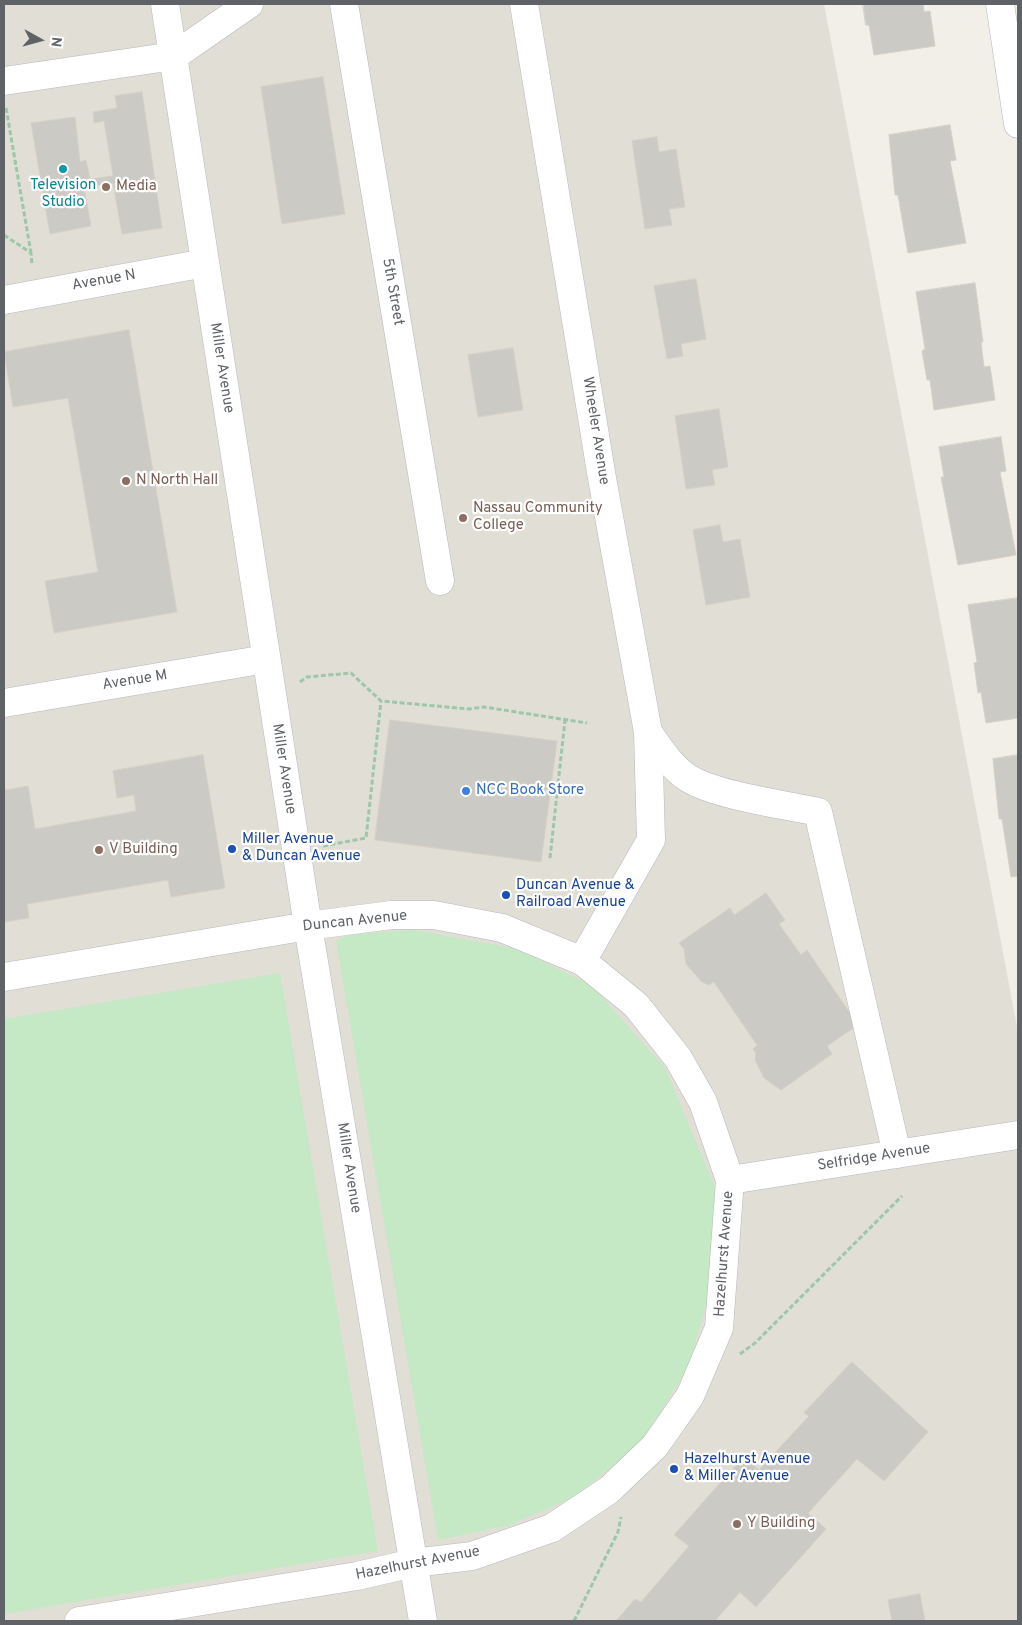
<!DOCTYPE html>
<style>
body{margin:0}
#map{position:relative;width:1022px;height:1625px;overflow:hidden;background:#f1efe8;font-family:Overpass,sans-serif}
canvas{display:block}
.frame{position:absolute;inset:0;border:5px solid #5f6368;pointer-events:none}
.north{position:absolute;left:15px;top:15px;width:50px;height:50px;-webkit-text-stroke:4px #fff;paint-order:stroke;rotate:97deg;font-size:14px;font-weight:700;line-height:20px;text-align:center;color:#5f6368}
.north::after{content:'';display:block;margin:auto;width:18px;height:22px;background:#5f6368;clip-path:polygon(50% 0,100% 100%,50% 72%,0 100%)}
</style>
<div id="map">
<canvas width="1022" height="1625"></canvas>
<div class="frame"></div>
<div class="north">N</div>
</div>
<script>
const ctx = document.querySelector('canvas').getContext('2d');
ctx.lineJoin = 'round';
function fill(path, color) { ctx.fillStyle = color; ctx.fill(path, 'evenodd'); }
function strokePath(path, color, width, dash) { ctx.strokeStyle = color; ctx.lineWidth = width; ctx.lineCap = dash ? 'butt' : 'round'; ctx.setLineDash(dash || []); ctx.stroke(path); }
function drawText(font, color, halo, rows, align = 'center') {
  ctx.font = font + ' Overpass,sans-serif'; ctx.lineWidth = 4.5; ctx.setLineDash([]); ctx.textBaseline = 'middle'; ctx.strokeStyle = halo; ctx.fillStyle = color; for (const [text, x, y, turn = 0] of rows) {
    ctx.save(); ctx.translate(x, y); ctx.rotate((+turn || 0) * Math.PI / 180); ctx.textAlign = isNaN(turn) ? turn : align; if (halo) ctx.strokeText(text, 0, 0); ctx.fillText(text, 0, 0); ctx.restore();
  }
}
fill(new Path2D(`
 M4,4H824L1018,1032V1621H4Z`), '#e1ded6');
fill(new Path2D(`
 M414,930L518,949L592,986L665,1068L716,1190L713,1279L689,1366L642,1442L574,1497L510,1525L438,1540L336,941L351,934Z
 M280,973L378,1551L4,1614V1019Z`), '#c5e8c5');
const building = new Path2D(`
 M863,4H923L924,12L930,11L935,46L874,55L869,25H866Z
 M323,77L345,214L282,224L261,87Z
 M142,92L162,228L122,234L113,183L84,188L91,226L50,234L31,123L75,117L80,162L86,160L90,179L113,176L104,121L94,123L93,112L117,108L115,96Z
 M950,125L956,160L950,161L966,243L908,253L898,195H895L889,135Z
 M657,137L659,152L676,149L685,207L669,209L672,225L645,229L632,141Z
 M696,279L706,339L681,344L683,356L667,359L654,286Z
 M975,283L983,342H981L984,367L990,366L995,400L934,410L930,380H927L922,351L925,349L916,292Z
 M129,330L177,612L54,633L45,581L98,572L68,398L13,407L4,352Z
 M513,348L523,410L478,417L468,355Z
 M719,409L728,467L712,470L715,485L686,489L675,416Z
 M1001,437L1006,471L1000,472L1016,555L958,565L941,477H944L939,447Z
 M720,525L723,542L740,539L750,597L706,605L693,530Z
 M1018,598V718L986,723L981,692L978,693L974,663L977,662L968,605Z
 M390,720L557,741L541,862L375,840Z
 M203,755L225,888L171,897L168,880L27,904L29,918L4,922V787L6,790L28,786L35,829L136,811L134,795L117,798L113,771Z
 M1018,755V876L1011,877L1002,819H999L993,759Z
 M766,893L785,920L779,924L801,955L807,950L858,1025L827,1046L832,1054L781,1090L764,1078L755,1060L756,1053L753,1049L757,1045L714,982L709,985L702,982L686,964L684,949L679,943L730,908L734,915Z
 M852,1362L928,1432L884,1481L857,1459L808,1513L826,1529L756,1607L740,1592L715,1621H616L635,1599L641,1602L689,1546L674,1535L743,1457L759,1470L809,1416L804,1413Z
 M920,1594L925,1621H892L888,1600Z`);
fill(building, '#cccac5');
strokePath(building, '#d6d1c6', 1);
const minor = new Path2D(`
 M165,4L308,926L423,1621
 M344,4L440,581
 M524,4L602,478L648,732L651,840L582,961
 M1000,4L1018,124
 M4,81L174,56L249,4
 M4,300L205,263
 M4,703L266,659
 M648,732C660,749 671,767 688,778C714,795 786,805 818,812L897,1154
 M4,977L308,926L391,915H434L502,928L582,961L636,1005L678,1058L703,1102L730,1180L719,1328L690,1396L655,1446L609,1490L552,1528L472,1556L413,1563L357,1576L79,1621
 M730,1180L1018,1135`);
strokePath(minor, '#b5b8bc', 29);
strokePath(new Path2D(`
 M6,108L31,253
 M4,235L31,253L32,265
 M300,682L307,677L351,673L381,701L469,709L484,707L587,723
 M323,846L366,838L381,701
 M550,858L565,720
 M740,1354L755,1343L902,1196
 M574,1621L618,1532L621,1517`), '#9cc7a9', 3, [5, 2.5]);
strokePath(minor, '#fff', 28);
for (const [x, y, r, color] of [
 [63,169,5,"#0f9aa8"],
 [106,187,5,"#8d6e63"],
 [126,481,5,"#8d6e63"],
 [463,518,5,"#8d6e63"],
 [466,791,5,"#3f7fe0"],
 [232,849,5,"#1a4fb4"],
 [99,850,5,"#8d6e63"],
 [506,895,5,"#1a4fb4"],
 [674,1469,5,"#1a4fb4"],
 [737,1524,5,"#8d6e63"]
]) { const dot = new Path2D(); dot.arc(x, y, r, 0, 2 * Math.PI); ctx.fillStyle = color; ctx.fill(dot); strokePath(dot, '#fff', 2); }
drawText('15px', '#0d838f', '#fff', [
 ["Television",63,186],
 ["Studio",63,203]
]);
drawText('15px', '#785e54', '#fff', [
 ["Media",116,187],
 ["N North Hall",136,481],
 ["Nassau Community",473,509],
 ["College",473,526],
 ["V Building",109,850],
 ["Y Building",747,1524]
], 'left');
drawText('15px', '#5f6368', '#fff', [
 ["Avenue N",104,281,-10],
 ["5th Street",392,292,80],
 ["Miller Avenue",221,368,81],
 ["Wheeler Avenue",595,431,81],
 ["Avenue M",135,681,-9],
 ["Miller Avenue",283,769,81],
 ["Duncan Avenue",355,922,-6],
 ["Selfridge Avenue",874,1158,-9],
 ["Miller Avenue",348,1168,81],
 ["Hazelhurst Avenue",725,1254,-86],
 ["Hazelhurst Avenue",418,1564,-11]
]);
drawText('15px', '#366cbe', '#fff', [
 ["NCC Book Store",476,791]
], 'left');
drawText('15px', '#164399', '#fff', [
 ["Miller Avenue",242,840],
 ["& Duncan Avenue",242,857],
 ["Duncan Avenue &",516,886],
 ["Railroad Avenue",516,903],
 ["Hazelhurst Avenue",684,1460],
 ["& Miller Avenue",684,1477]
], 'left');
</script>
